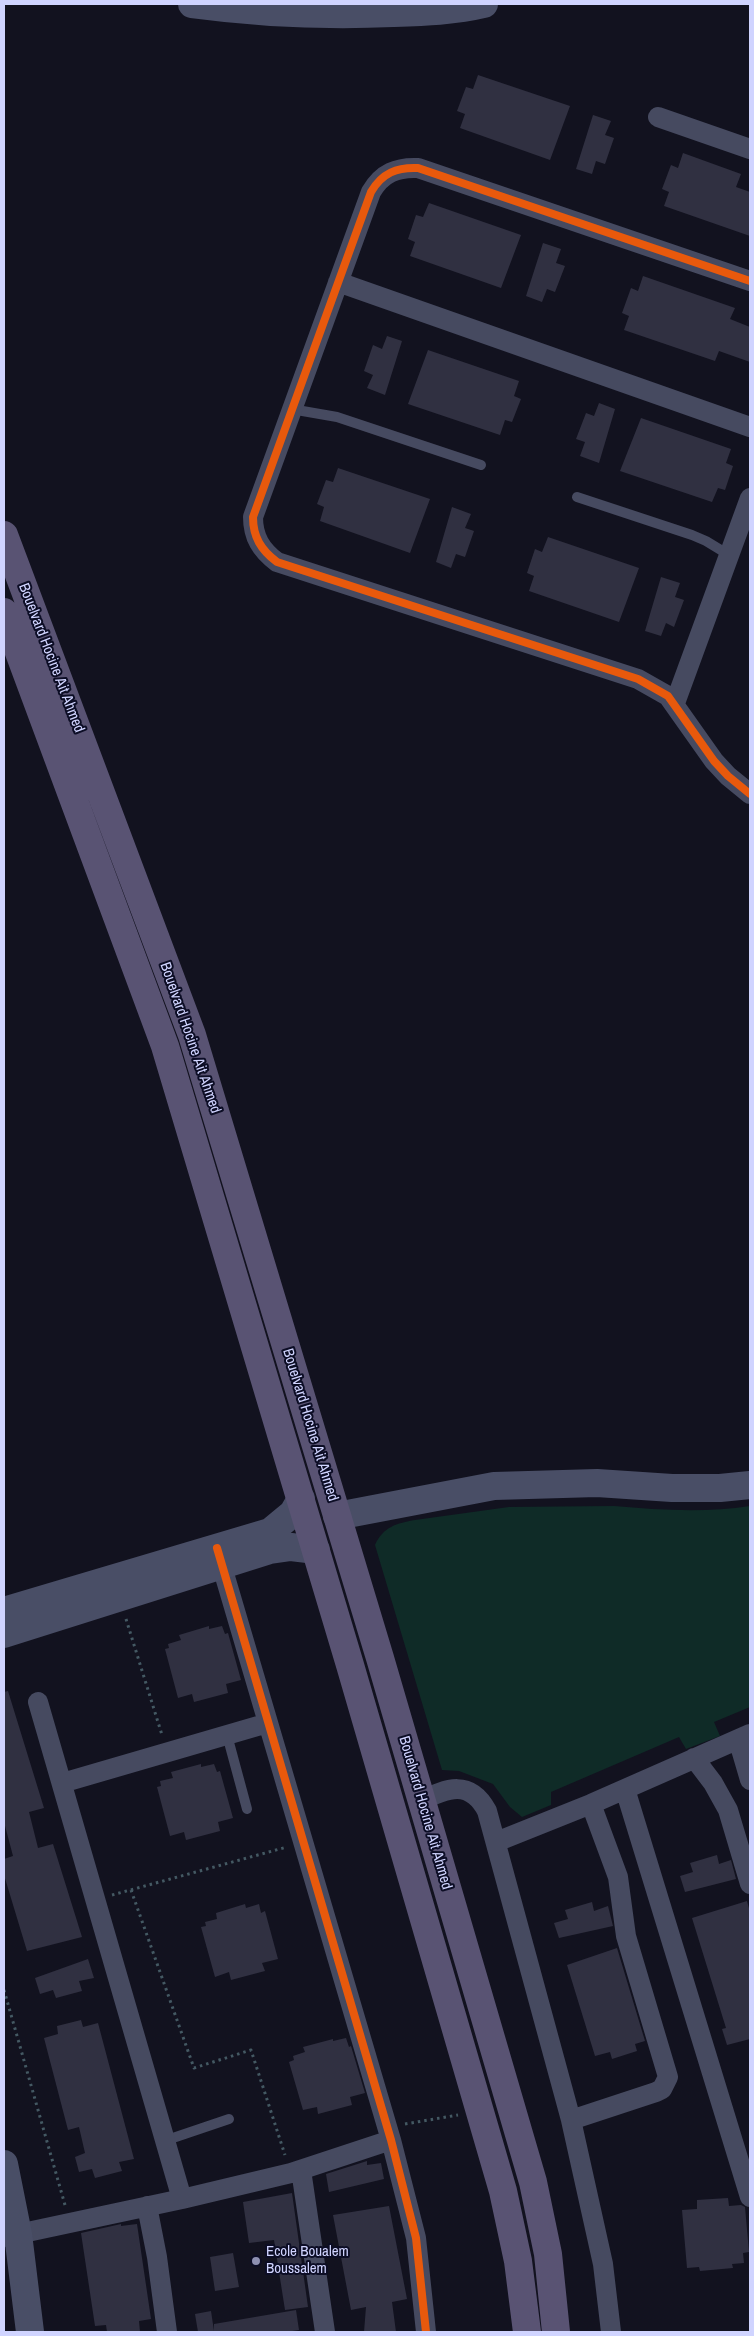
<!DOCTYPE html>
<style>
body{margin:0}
#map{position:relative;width:754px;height:2336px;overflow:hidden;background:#12121f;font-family:"Archivo Narrow",sans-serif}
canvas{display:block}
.frame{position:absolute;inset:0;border:5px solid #d0d4ff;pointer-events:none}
</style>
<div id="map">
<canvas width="754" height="2336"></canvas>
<div class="frame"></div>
</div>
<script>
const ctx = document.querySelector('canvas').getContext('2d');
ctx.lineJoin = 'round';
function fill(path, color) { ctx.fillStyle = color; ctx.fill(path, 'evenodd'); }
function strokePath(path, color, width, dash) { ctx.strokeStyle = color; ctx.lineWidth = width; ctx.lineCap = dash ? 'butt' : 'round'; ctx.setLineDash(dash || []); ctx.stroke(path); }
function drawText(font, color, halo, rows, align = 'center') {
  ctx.font = font + ' "Archivo Narrow",sans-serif'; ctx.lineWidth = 4; ctx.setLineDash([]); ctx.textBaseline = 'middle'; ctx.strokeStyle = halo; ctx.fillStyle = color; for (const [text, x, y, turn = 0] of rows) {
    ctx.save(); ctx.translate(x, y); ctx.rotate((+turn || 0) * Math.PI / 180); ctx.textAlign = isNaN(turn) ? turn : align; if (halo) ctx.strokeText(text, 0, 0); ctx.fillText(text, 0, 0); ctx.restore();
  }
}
fill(new Path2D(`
 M614,1506C658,1510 706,1513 750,1506V1707L714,1722L720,1736L686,1749L679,1737L551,1792V1805L522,1817L510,1807L493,1784L459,1771L442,1770L375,1545C383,1527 397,1523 415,1520L509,1507Z`), '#0f2b27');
fill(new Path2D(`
 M478,75L570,106L550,160L460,128L465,114L457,111L466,87L473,89Z
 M593,115L611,121L605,135L614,138L605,164L596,161L592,174L576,169Z
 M683,153L741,174L736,187L750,192V236L664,206L669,192L662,189L671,165L678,168Z
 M429,203L521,235L501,288L410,256L415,242L408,239L416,215L423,217Z
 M543,243L561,249L556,263L565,266L555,292L547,289L542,302L526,296Z
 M643,276L735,308L730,319L750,327V362L719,351L715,361L624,330L629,316L622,313L631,288L638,291Z
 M387,336L402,341L385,395L367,388L373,375L364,371L373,345L382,349Z
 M428,350L519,381L514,396L521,399L512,422L505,420L500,435L408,404Z
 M599,403L615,409L599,463L580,456L585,442L576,439L586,413L594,416Z
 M641,418L731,449L726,463L733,466L725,490L718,488L712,502L620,471Z
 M338,468L430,499L410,553L320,521L324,507L317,504L326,480L333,482Z
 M452,507L471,514L465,528L474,531L465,557L456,554L451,568L436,562Z
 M548,537L639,568L619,622L529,591L534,576L527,573L535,549L542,552Z
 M661,577L680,583L675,597L684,600L674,627L666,623L661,636L645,631Z
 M209,1626V1629L222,1626L225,1634L228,1633L241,1680L226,1684L228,1693L194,1702L192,1694L178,1698L165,1649L169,1648L168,1644L181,1640L179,1635Z
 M8,1691L44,1808L29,1812L38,1848L53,1844L82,1937L27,1951L4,1875V1859L13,1856L4,1822V1692Z
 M201,1764V1767L214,1764L217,1772L220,1771L233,1818L218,1822L220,1831L186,1840L184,1832L170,1836L157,1787L161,1786L160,1781L173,1778L171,1772Z
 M717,1855L719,1864L731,1860L736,1879L685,1892L680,1876L693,1872L690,1863Z
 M747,1901L750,1912V2039L727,2045L722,2029L726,2028L692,1918Z
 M592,1902L594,1911L608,1906L613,1926L559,1938L554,1923L568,1919L565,1910Z
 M245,1904L246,1908L259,1904L261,1913L265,1911L278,1959L262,1963L265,1971L231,1980L229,1972L215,1977L201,1927L206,1926L205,1922L217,1919L216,1913Z
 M617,1948L645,2041L635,2044L637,2051L612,2059L610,2052L595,2056L567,1965Z
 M88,1959L94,1978L79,1981L82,1991L56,1998L53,1990L40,1994L35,1978Z
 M81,2020L83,2027L98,2023L134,2159L119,2162L122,2171L95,2178L92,2169L79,2172L75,2157L85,2153L79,2127L68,2130L44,2038L58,2034L57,2026Z
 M346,2038L349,2047L351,2046L365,2093L350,2097L352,2105L318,2114L317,2107L303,2110L289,2062L294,2060L293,2056L305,2052L303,2047L333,2039V2041Z
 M367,2161V2165L381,2163L384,2179L329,2192L326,2174Z
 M292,2193L308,2307L285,2310L274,2240L249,2243L243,2202Z
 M728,2198L729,2206L741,2205L745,2207L749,2252L743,2253L744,2263L732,2264L733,2268L700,2271L699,2267L687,2268L682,2210L697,2209V2200Z
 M389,2206L407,2299L392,2302L396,2332H364L366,2307L351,2310L333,2215Z
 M121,2224V2226L137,2224L151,2319L139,2321L140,2332H107L106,2325L95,2326L81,2233Z
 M233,2253L239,2287L215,2291L210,2257Z
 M296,2310L299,2330L286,2332H198L195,2314L211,2311L214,2331V2324Z`), '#303041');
strokePath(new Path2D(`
 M126,1619L162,1735
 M131,1890L194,2068L251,2050L285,2155
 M112,1895L287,1847
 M4,1990L65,2205
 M405,2124L458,2115`), '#445963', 3, [2.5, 4]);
strokePath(new Path2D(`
 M291,409L337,417L481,465
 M577,497L692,535L706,541L729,555
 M227,1735L247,1809
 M164,2141L229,2119`), '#464a60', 10);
strokePath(new Path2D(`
 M658,117L750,149
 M750,281L418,168C397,167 382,173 371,192L253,517C253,537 261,550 277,562L638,679L668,696L714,761L728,776L750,794
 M338,282L750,427
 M675,703L750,498
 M218,1553L391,2140L416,2238L426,2332
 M38,1702L182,2199
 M738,1739L750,1780
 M694,1758L713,1783L728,1810L750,1884
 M62,1783L268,1723
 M625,1789L750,2197
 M421,1801C447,1788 470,1779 487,1811L571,2120L603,2264L611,2332
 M496,1842L591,1804L750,1734
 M571,2120L656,2092L662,2089L668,2077L626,1936L618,1877L591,1804
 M301,2170L325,2332
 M147,2206L157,2257L167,2332
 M4,2237L182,2199L291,2173L391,2140`), '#464a60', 20);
strokePath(new Path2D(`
 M192,4C259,13 326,16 393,13C423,12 455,11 484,4
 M337,1516L494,1486L597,1483L672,1488H720L750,1485
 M4,1611L270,1532L293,1513L301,1499
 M4,1634L270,1550L291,1547L316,1550
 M4,2164L18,2234L30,2332`), '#494e66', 28);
strokePath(new Path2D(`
 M4,535L192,1035L380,1658L533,2182L548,2254L556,2332
 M4,612L165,1046L350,1665L503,2191L518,2261L527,2332`), '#595373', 28);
strokePath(new Path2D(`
 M750,281L418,168C397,167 382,173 371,192L253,517C253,537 261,550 277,562L638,679L668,696L714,761L728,776L750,794
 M217,1548L391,2140L416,2238L426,2332`), '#e8590c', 8);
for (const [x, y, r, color] of [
 [256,2261,5,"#8e90b1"]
]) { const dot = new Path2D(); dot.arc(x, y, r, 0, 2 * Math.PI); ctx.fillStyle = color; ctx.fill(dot); strokePath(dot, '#0c0d25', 2); }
drawText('15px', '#d0d4ff', '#0c0d25', [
 ["Bouelvard Hocine Ait Ahmed",51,658,69],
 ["Bouelvard Hocine Ait Ahmed",190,1038,71],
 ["Bouelvard Hocine Ait Ahmed",310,1425,73],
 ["Bouelvard Hocine Ait Ahmed",425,1813,74]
]);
drawText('15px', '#d0d4ff', '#0c0d25', [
 ["Ecole Boualem",266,2252],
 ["Boussalem",266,2269]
], 'left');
</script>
